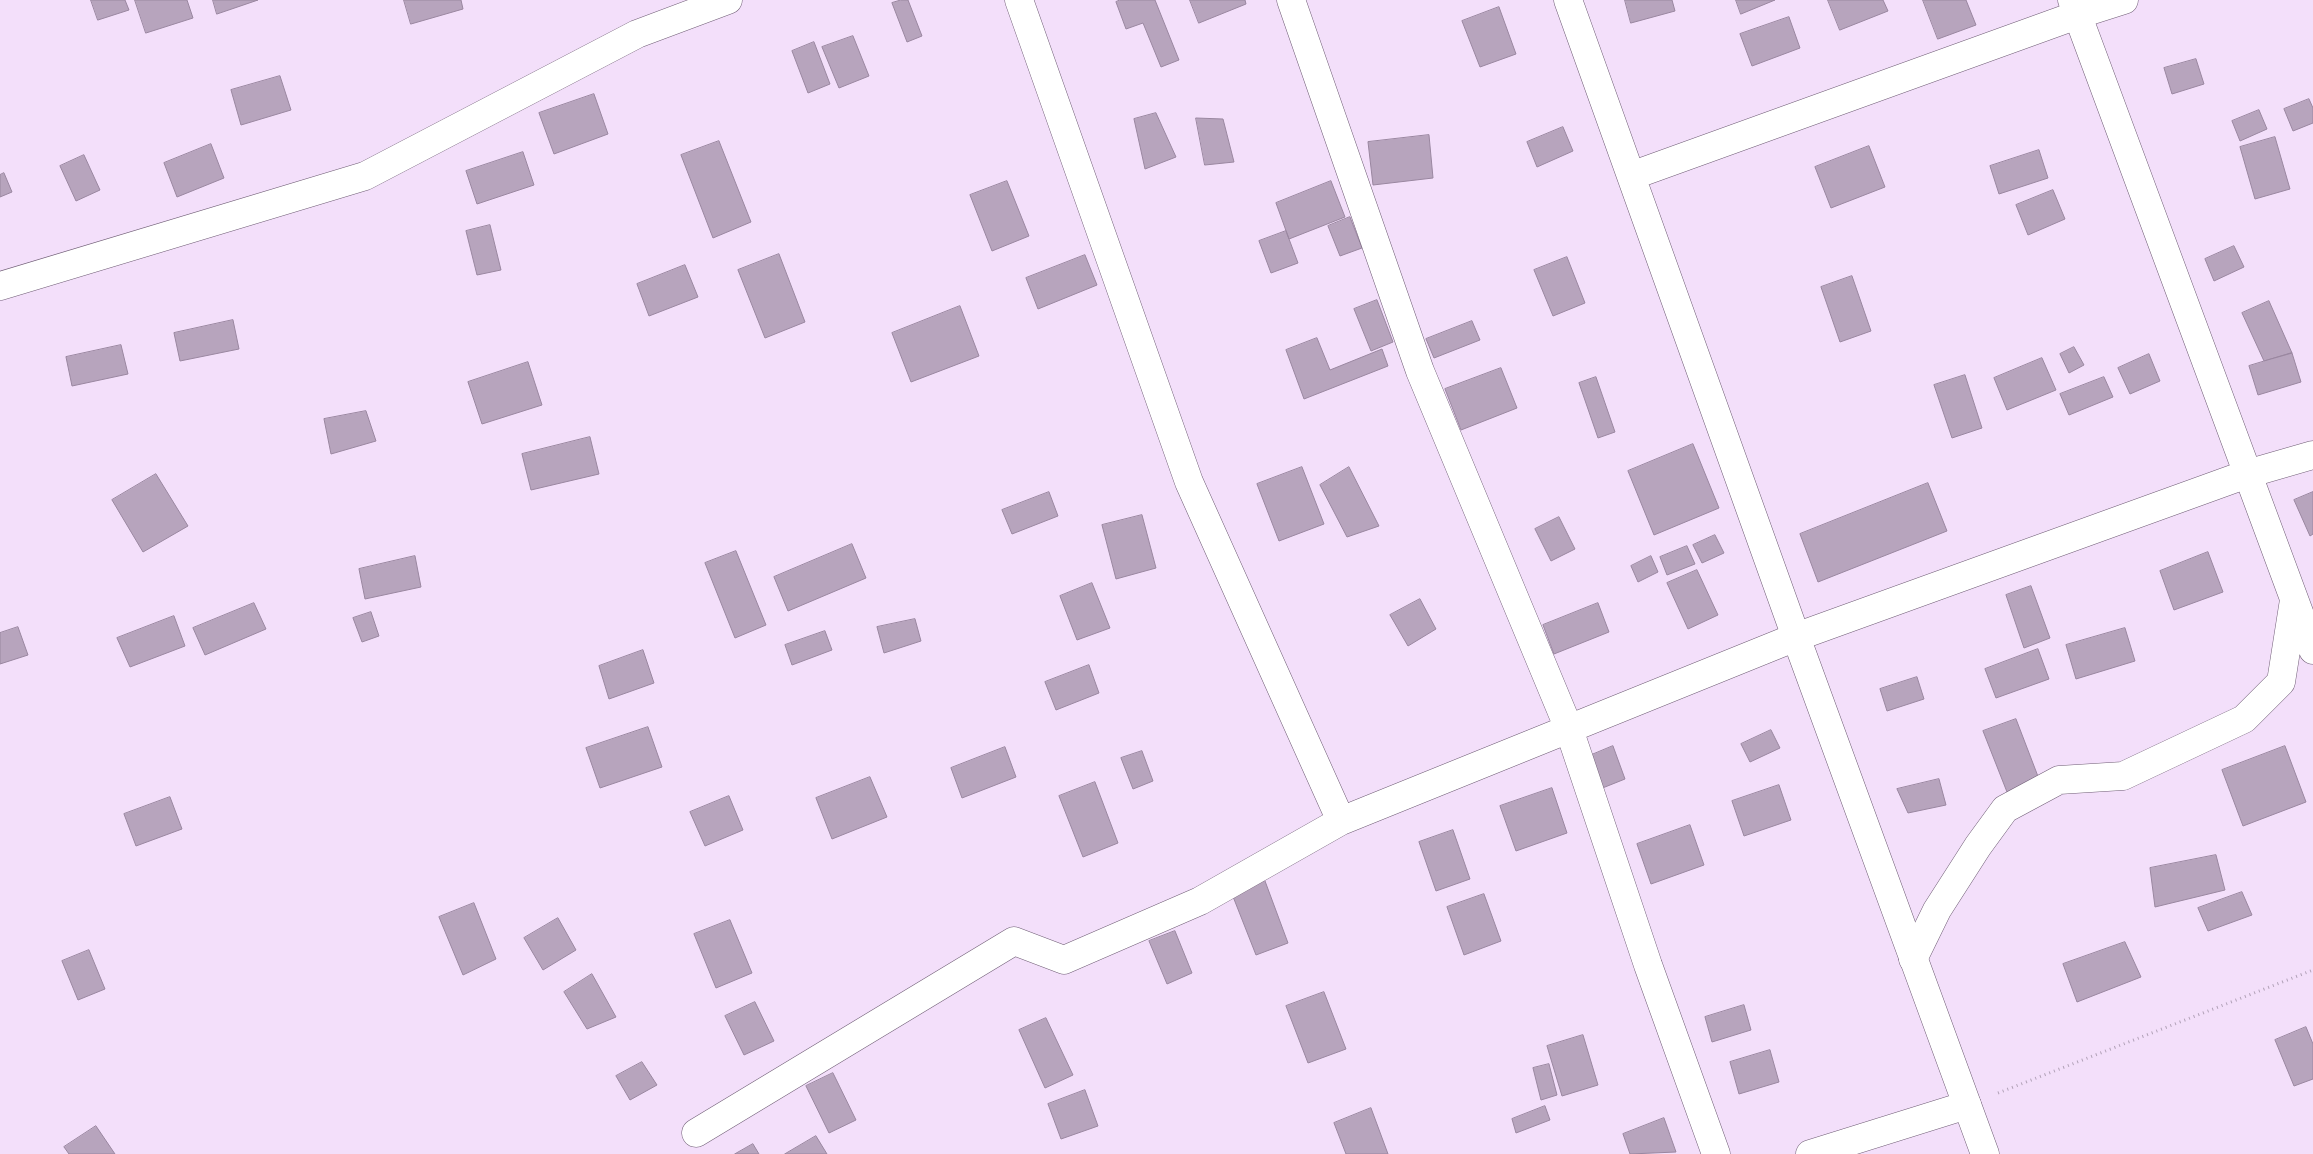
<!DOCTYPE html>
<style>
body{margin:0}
canvas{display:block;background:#f3dffa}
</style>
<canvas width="2313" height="1154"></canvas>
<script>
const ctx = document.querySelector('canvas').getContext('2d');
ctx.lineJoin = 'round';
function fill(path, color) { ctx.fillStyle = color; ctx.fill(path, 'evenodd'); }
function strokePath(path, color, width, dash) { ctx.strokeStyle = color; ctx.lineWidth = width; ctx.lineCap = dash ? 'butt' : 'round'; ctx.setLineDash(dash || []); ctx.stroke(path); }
const building = new Path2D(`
 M91,0H125L129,10L98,20Z
 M135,0H187L193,18L146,33Z
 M213,0H258L217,14Z
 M404,0H461L463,9L411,24Z
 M901,0H908L922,36L907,42L892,3Z
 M1120,0H1155L1179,60L1161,67L1143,23L1126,29L1116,2Z
 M1190,0H1245L1246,4L1199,23Z
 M1625,0H1672L1675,11L1631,23Z
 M1736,0H1775L1741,14Z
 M1828,0H1883L1888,11L1840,30Z
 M1923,0H1966L1976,25L1938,39Z
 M1499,7L1516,54L1480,67L1462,21Z
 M1789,17L1800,48L1752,66L1740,34Z
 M853,36L869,76L839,88L822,47Z
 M814,42L830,84L808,93L792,51Z
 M2196,59L2204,84L2172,94L2164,68Z
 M280,76L291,110L241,125L231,90Z
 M594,94L608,134L554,154L539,113Z
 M2309,99L2313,108V123L2293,131L2284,109Z
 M2259,110L2267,129L2240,141L2232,121Z
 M1156,113L1176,157L1145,169L1134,119Z
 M1196,118L1223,119L1234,162L1205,165Z
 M1563,127L1573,151L1537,167L1527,142Z
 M1429,135L1433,178L1373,185L1368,142Z
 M2275,137L2290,189L2255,199L2240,147Z
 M719,141L751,222L713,238L681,155Z
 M211,144L224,178L177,197L164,163Z
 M1869,146L1885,187L1831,208L1815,167Z
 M2039,150L2048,178L1999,194L1990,166Z
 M523,152L534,185L477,204L466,171Z
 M84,155L100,190L76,201L60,166Z
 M4,173L12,192L0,197V175Z
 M1007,181L1029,236L992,251L970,195Z
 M1331,181L1345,217L1289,239L1276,203Z
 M2053,190L2065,219L2028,235L2016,205Z
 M1350,217L1362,248L1340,256L1328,226Z
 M490,225L501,270L477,275L466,231Z
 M1286,231L1298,263L1271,273L1259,241Z
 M2234,246L2244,267L2214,281L2205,259Z
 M779,254L805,322L765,338L738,270Z
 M1085,255L1097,285L1038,309L1026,278Z
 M1567,257L1585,303L1553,316L1534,270Z
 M685,265L698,297L649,316L637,284Z
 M1852,276L1871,331L1840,342L1821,287Z
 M1377,300L1393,342L1371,351L1354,309Z
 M2269,301L2292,353L2264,361L2242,313Z
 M960,306L979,356L911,382L892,333Z
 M233,320L239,349L180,361L174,333Z
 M1472,321L1480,340L1434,358L1426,339Z
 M1317,338L1330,370L1382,349L1388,366L1304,399L1286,350Z
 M121,345L128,374L72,386L66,357Z
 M2074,347L2084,365L2069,373L2060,354Z
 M2292,353L2301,382L2258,395L2249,366Z
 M2149,354L2160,381L2130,394L2118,368Z
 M2042,358L2056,390L2007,410L1994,378Z
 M528,362L542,405L482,424L468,382Z
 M1501,368L1517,408L1461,430L1445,389Z
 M1965,375L1982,428L1952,438L1934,385Z
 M1596,377L1615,432L1598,438L1579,383Z
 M2104,377L2113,397L2069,415L2060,394Z
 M366,411L376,441L331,454L324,419Z
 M590,437L599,474L531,490L522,454Z
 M1693,444L1719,508L1654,535L1628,471Z
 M1302,467L1324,524L1279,541L1257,484Z
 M1349,467L1379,526L1347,537L1320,485Z
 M156,474L188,526L143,552L112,500Z
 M1928,483L1947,531L1818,582L1800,534Z
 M1049,492L1058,516L1012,534L1002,510Z
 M2313,492V534L2310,536L2294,500Z
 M1142,515L1156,568L1116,579L1102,525Z
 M1559,517L1575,549L1551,561L1535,529Z
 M1715,535L1724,553L1702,563L1693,545Z
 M852,544L866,578L788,611L774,577Z
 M1687,546L1695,564L1667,575L1660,557Z
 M736,551L766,625L735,638L705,563Z
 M2208,552L2223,592L2174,610L2160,571Z
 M415,556L421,587L365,599L359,569Z
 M1651,556L1658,572L1638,582L1631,566Z
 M1697,570L1718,615L1688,629L1667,583Z
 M1092,583L1110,628L1077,640L1060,596Z
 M2031,586L2050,638L2024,648L2006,595Z
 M1420,599L1436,629L1408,646L1390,615Z
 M254,603L266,629L205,655L193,628Z
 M1598,603L1609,632L1554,654L1543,625Z
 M371,612L379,636L362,642L353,618Z
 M174,616L185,646L130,667L117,638Z
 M915,619L921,641L884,653L877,627Z
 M18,627L28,655L0,664V633Z
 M2125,628L2135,661L2076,679L2066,645Z
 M825,631L832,650L792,665L785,645Z
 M2038,649L2049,679L1996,698L1985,669Z
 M643,650L654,683L609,699L599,666Z
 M1089,665L1099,693L1056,710L1045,682Z
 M1917,677L1924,699L1887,711L1880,689Z
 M2016,719L2039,779L2007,792L1983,731Z
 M648,727L662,767L600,788L586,748Z
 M1771,730L1780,748L1750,762L1741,744Z
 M1613,746L1625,779L1595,791L1582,759Z
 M2285,746L2306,802L2243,826L2222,770Z
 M1005,747L1016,777L962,798L951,768Z
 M1142,751L1153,781L1133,789L1121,758Z
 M870,777L887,817L832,839L816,798Z
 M1939,779L1946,805L1908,813L1897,789Z
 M1095,782L1118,843L1083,857L1059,796Z
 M1779,785L1791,820L1744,836L1732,801Z
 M1552,788L1567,833L1516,851L1500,806Z
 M729,796L743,830L705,846L690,812Z
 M170,797L182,829L136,846L124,814Z
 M1690,825L1704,865L1651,884L1637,844Z
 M1453,830L1470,879L1436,891L1419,842Z
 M2216,855L2225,890L2155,907L2150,868Z
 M1265,881L1288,943L1256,955L1232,894Z
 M2242,892L2252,915L2208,931L2198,908Z
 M1484,894L1501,941L1464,955L1447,907Z
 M474,903L496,959L463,975L439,917Z
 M558,918L576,950L543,970L524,938Z
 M730,920L752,973L716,988L694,934Z
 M1175,931L1192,973L1167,984L1149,941Z
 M2125,942L2141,977L2077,1002L2063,964Z
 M89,950L105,989L78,1000L62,961Z
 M592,974L616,1017L587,1029L564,992Z
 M1324,992L1346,1049L1308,1063L1286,1006Z
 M755,1002L774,1041L744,1055L725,1016Z
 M1744,1005L1751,1030L1712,1042L1705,1017Z
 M1046,1018L1073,1075L1045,1088L1019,1030Z
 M2306,1027L2313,1044V1079L2294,1086L2275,1040Z
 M1583,1035L1598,1085L1562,1096L1547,1046Z
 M1770,1050L1779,1082L1739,1094L1730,1062Z
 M642,1062L657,1085L630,1100L616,1076Z
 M1549,1064L1557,1095L1541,1100L1533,1068Z
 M833,1073L856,1120L829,1133L806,1086Z
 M1085,1090L1098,1126L1061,1139L1048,1104Z
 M1545,1106L1550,1120L1516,1133L1512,1119Z
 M1371,1108L1388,1154H1346L1334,1123Z
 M1664,1118L1676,1152L1630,1154L1623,1134Z
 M96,1126L115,1154H69L64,1147Z
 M816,1136L827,1154H785Z
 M753,1144L759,1154H735Z`);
fill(building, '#b7a4bd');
strokePath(building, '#9a87a0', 1);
const street = new Path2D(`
 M1019,0L1189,482L1341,821
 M1291,0L1420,371L1569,729L1648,965L1716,1154
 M2072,0L2313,650
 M0,286L365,176L637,34L728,0
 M1913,959L1937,910L1978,846L2005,809L2059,780L2123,776L2244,719L2281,682L2294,600
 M696,1133L1014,941L1064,960L1200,901L1341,821L1796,637L2247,474L2313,455
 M1810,1154L1967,1105`);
const secondary = new Path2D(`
 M1568,0L1796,637L1985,1154
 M1631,176L2077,15L2124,0`);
strokePath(street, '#705e76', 29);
strokePath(secondary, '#705e76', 29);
strokePath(new Path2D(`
 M1998,1093L2313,970`), '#b2a2b8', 3, [1, 4]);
strokePath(street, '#fff', 28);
strokePath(secondary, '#fff', 28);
</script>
